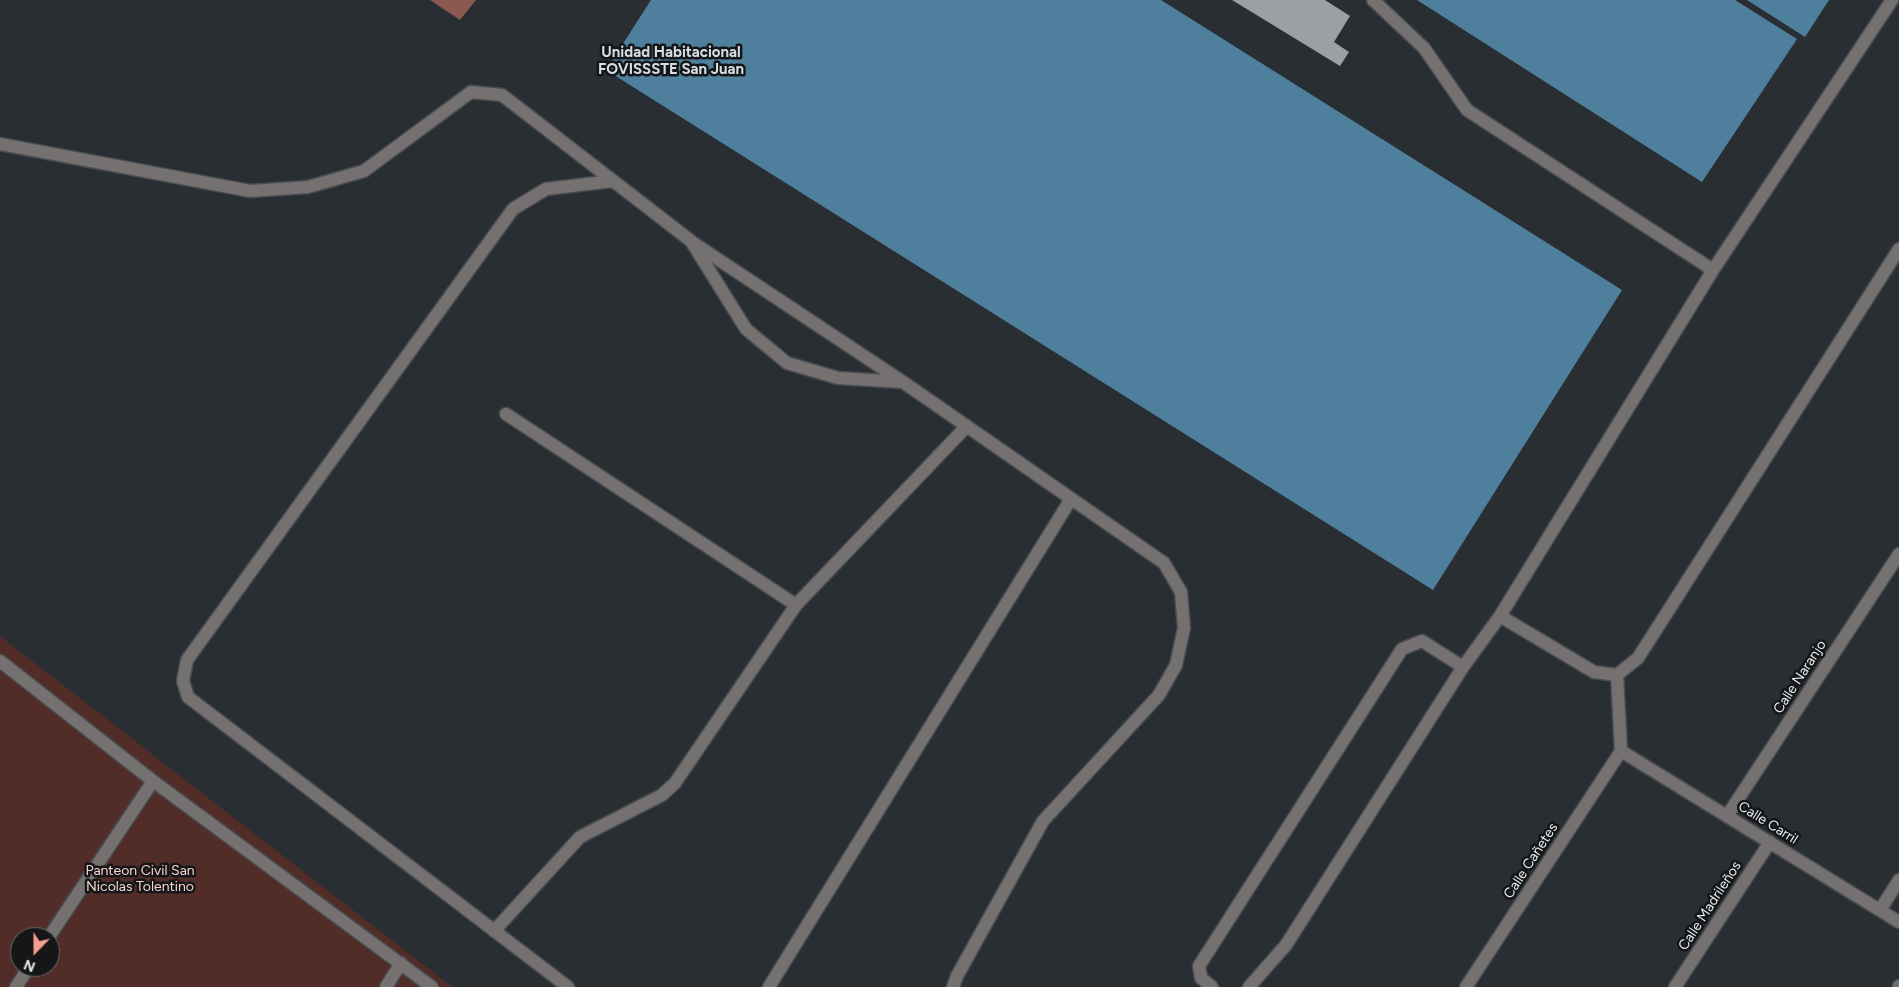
<!DOCTYPE html>
<meta charset="utf-8">
<style>
body{margin:0}
#map{position:relative;width:1899px;height:987px;overflow:hidden;background:#292e32;font-family:Figtree,sans-serif}
canvas{display:block}
.north{position:absolute;left:10px;top:927px;width:50px;height:50px;box-sizing:border-box;background:#141618;border:1px solid #696b6d;border-radius:50%;rotate:202deg;font-size:14px;font-weight:700;line-height:20px;text-align:center;color:#e8ebed}
.north::after{content:'';display:block;margin:auto;width:18px;height:22px;background:#f59d8e;clip-path:polygon(50% 0,100% 100%,50% 72%,0 100%)}
</style>
<div id="map">
<canvas width="1899" height="987"></canvas>
<div class="north">N</div>
</div>
<script>
const ctx = document.querySelector('canvas').getContext('2d');
ctx.lineJoin = 'round';
function fill(path, color) { ctx.fillStyle = color; ctx.fill(path, 'evenodd'); }
function strokePath(path, color, width, dash) { ctx.strokeStyle = color; ctx.lineWidth = width; ctx.lineCap = dash ? 'butt' : 'round'; ctx.setLineDash(dash || []); ctx.stroke(path); }
function drawText(font, color, halo, rows, align = 'center') {
  ctx.font = font + ' Figtree,sans-serif'; ctx.lineWidth = 5; ctx.setLineDash([]); ctx.textBaseline = 'middle'; ctx.strokeStyle = halo; ctx.fillStyle = color; for (const [text, x, y, turn = 0] of rows) {
    ctx.save(); ctx.translate(x, y); ctx.rotate((+turn || 0) * Math.PI / 180); ctx.textAlign = isNaN(turn) ? turn : align; if (halo) ctx.strokeText(text, 0, 0); ctx.fillText(text, 0, 0); ctx.restore();
  }
}
fill(new Path2D(`
 M0,636L452,987H0ZM20,937H50V967H20Z`), '#522d28');
fill(new Path2D(`
 M430,0H476L460,20Z`), '#8c5950');
fill(new Path2D(`
 M651,0H1161L1622,290L1433,590L606,70Z
 M1417,0H1735L1797,39L1702,182Z
 M1747,0H1829L1805,37Z`), '#4e7f9c');
fill(new Path2D(`
 M1232,0H1325L1350,16L1334,42L1349,52L1340,66Z`), '#9aa0a4');
const minor = new Path2D(`
 M1373,0L1424,48L1467,110L1713,270L1892,0
 M0,144L250,191L308,187L364,171L471,92L502,95L691,241L746,329L787,363L838,378L903,382L1164,563L1181,592L1184,628L1176,665L1159,695L1043,821L957,976L953,987
 M695,244L903,382
 M506,414L796,605L966,427
 M1500,616L1594,672L1617,675L1638,658L1899,249
 M0,661L153,781L432,987
 M1617,675L1621,751
 M1621,751L1899,922
 M1727,816L1899,554
 M1880,910L1899,880
 M494,931L580,837L662,795L675,783L796,605
 M49,937L153,781
 M16,987L29,967
 M386,987L401,963
 M568,987L188,697L183,681L187,660L513,209L546,189L613,181
 M769,987L1071,499
 M1212,987L1201,978L1199,966L1402,649L1422,641L1463,667
 M1249,987L1286,945L1463,667L1500,616L1713,270
 M1466,987L1621,751
 M1675,987L1770,842
 M1899,987V986`);
strokePath(minor, '#484c50', 15);
strokePath(minor, '#747170', 12);
drawText('14px', '#e8ebed', '#141618', [
 ["Calle Naranjo",1800,677,-57],
 ["Calle Carril",1768,823,32],
 ["Calle Cañetes",1531,861,-57],
 ["Calle Madrileños",1710,906,-57]
]);
drawText('14px', '#f6d3cd', '#141618', [
 ["Panteon Civil San",140,871],
 ["Nicolas Tolentino",140,887]
]);
drawText('bold 15px', '#d7dee3', '#141618', [
 ["Unidad Habitacional",671,53],
 ["FOVISSSTE San Juan",671,70]
]);
</script>
